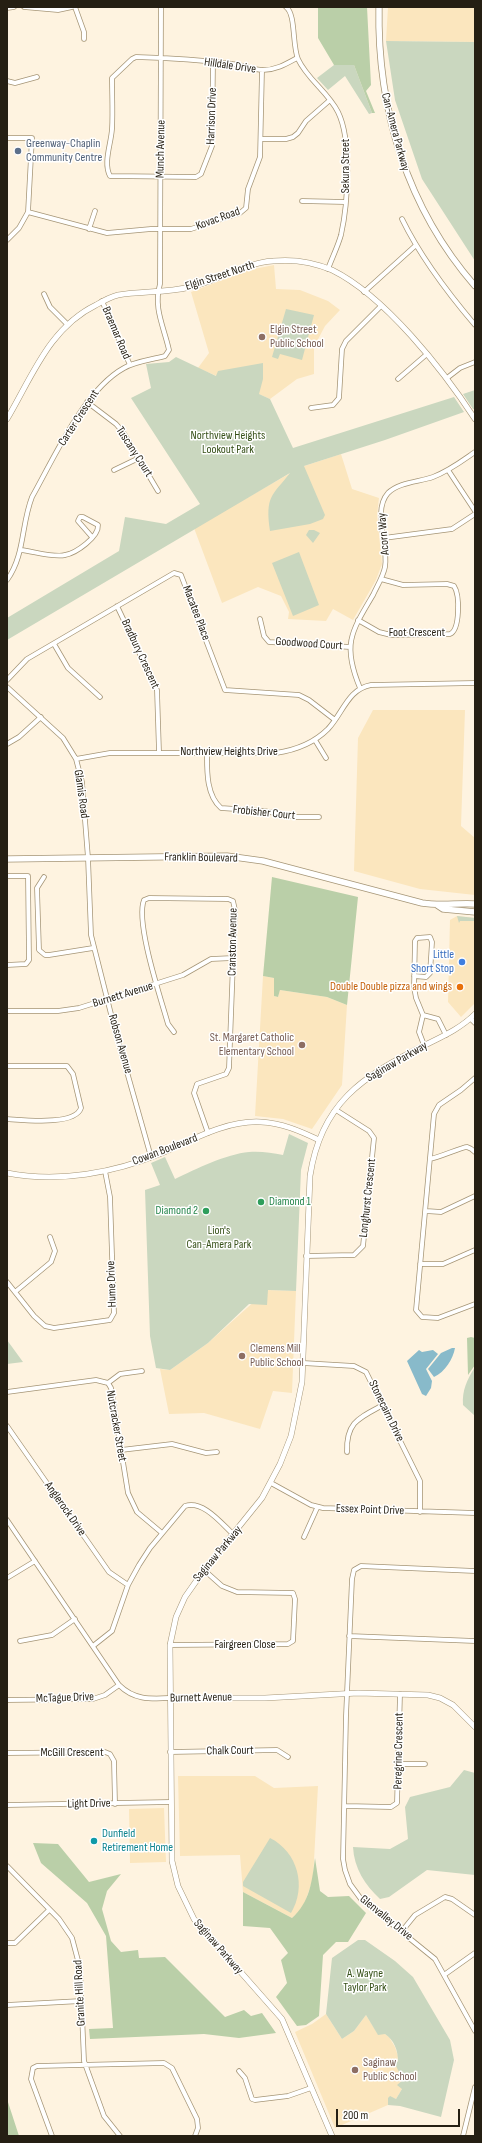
<!DOCTYPE html>
<style>
body{margin:0}
#map{position:relative;width:482px;height:2143px;overflow:hidden;background:#fef3e0;font-family:"Sofia Sans Condensed",sans-serif}
canvas{display:block}
.frame{position:absolute;inset:0;border:8px solid #251f13;pointer-events:none}
.scale{position:absolute;left:336px;top:2109px;width:124px;height:18px;box-sizing:border-box;border:2px solid #251f13;border-top:0;padding-left:5px;font-size:12px;line-height:14px;white-space:nowrap;color:#251f13;-webkit-text-stroke:3px #fff;paint-order:stroke}
</style>
<div id="map">
<canvas width="482" height="2143"></canvas>
<div class="frame"></div>
<div class="scale">200 m</div>
</div>
<script>
const ctx = document.querySelector('canvas').getContext('2d');
ctx.lineJoin = 'round';
function fill(path, color) { ctx.fillStyle = color; ctx.fill(path, 'evenodd'); }
function strokePath(path, color, width, dash) { ctx.strokeStyle = color; ctx.lineWidth = width; ctx.lineCap = dash ? 'butt' : 'round'; ctx.setLineDash(dash || []); ctx.stroke(path); }
function drawText(font, color, halo, rows, align = 'center') {
  ctx.font = font + ' "Sofia Sans Condensed",sans-serif'; ctx.lineWidth = 3; ctx.setLineDash([]); ctx.textBaseline = 'middle'; ctx.strokeStyle = halo; ctx.fillStyle = color; for (const [text, x, y, turn = 0] of rows) {
    ctx.save(); ctx.translate(x, y); ctx.rotate((+turn || 0) * Math.PI / 180); ctx.textAlign = isNaN(turn) ? turn : align; if (halo) ctx.strokeText(text, 0, 0); ctx.fillText(text, 0, 0); ctx.restore();
  }
}
fill(new Path2D(`
 M388,7H475V42L386,41Z
 M274,265L276,289L300,290L328,301L340,310L325,326L314,347V374L297,379L270,399L198,368L209,353L191,292L249,270Z
 M341,454L352,489L379,498L377,515L382,564L376,580L353,620L333,609L326,621L288,619L289,612L281,596L258,587L222,603L194,528L301,467Z
 M373,710H465L461,826L475,838V895L420,889L354,871L358,738Z
 M457,916L475,918V1003L461,1017L448,1002L450,920Z
 M263,976L274,978V996L278,997L280,990L327,997L347,1005L342,1085L312,1129L283,1119L255,1116Z
 M267,1290L296,1291L292,1393L273,1391L260,1429L204,1413L169,1414L160,1369L170,1370L208,1343Z
 M178,1776H255L274,1788L318,1786L313,1879L303,1908L292,1918L243,1892L240,1855L180,1856Z
 M164,1808L166,1862L130,1863L129,1809Z
 M326,2014L342,2039L354,2031L366,2015L378,2034H385L389,2037L395,2047L398,2056L396,2064L403,2080L402,2089L396,2099L388,2098V2105L335,2128L295,2032L312,2024Z`), '#fbe6be');
fill(new Path2D(`
 M386,41L475,42V261L422,179L395,100Z
 M334,65H354L372,113L369,114L345,76L328,90L317,78Z
 M286,309L314,315L302,360L280,354L278,359L272,357Z
 M176,357L216,376L218,371L263,363V379L259,394L270,399L293,448L454,397L464,412L385,440L304,466L325,515L323,519L310,524L270,531C265,496 272,496 290,473L7,640V618L119,551L125,517L166,524L200,504L131,398L151,388L146,364L169,362Z
 M475,390V409H473L463,394Z
 M309,530H314L320,533L313,543L306,535Z
 M299,552L319,605L293,616L272,563Z
 M457,916L475,918V921H460L459,923Z
 M289,1134L308,1143L301,1170L296,1291L268,1290L267,1305L249,1304L208,1343L170,1370L156,1368L150,1336L145,1190L160,1185L151,1163L165,1157L175,1179C196,1169 226,1154 249,1152C261,1151 272,1153 283,1155Z
 M7,1340L23,1362L7,1364Z
 M475,1367V1416L463,1405C462,1390 467,1380 475,1367Z
 M464,1770L475,1773V1875L427,1870L389,1897L380,1899C365,1885 354,1868 353,1847L390,1849L408,1839L405,1807L410,1797L450,1787Z
 M270,1838C298,1852 307,1887 291,1913L243,1886V1882Z
 M358,1940H365L395,1961L413,1977L450,2040L454,2060L441,2117L400,2106L388,2105V2098L390,2096L396,2099L402,2089L397,2085L403,2080L395,2064L398,2061C398,2050 394,2040 385,2034L378,2035L366,2015L354,2031L342,2039L326,2014L332,1958Z`), '#cad7bf');
fill(new Path2D(`
 M318,7H367L371,85L366,91L375,113H372L354,65H334L318,38Z
 M272,877L358,897L347,1005L327,997L280,990L278,997L274,996V978L263,976Z
 M471,1337L475,1338V1365L468,1375L467,1338Z
 M33,1843L58,1844L89,1882L121,1874L107,1891L102,1909L111,1941L121,1952L138,1950L139,1958L165,1957L225,2017L244,2010L251,2016L262,2013L276,2033L239,2038L204,2034L90,2039L89,2029L113,2028L106,1936L87,1903L41,1863Z
 M315,1858L320,1891L328,1897L349,1896L366,1913L348,1942H336L323,1955L319,2016L306,2025L297,2026L276,1997L287,1983L281,1960L288,1953L270,1928L243,1926V1892L292,1918C310,1902 312,1881 315,1858Z
 M7,2099L19,2136H7Z`), '#bacfa8');
fill(new Path2D(`
 M452,1348H455C453,1359 445,1372 434,1377L428,1369L441,1353Z
 M419,1350L422,1352L433,1350L438,1354L426,1369L432,1381L431,1388L426,1396L422,1394L407,1361Z`), '#88baca');
const minor = new Path2D(`
 M24,7L58,10L72,7
 M75,7L84,32V39
 M286,7C296,14 292,45 298,59C307,79 328,92 338,112C352,140 348,204 341,235C338,246 332,258 328,269
 M7,8L14,7
 M213,62L212,146L201,174L196,177L110,176C103,163 111,144 112,129C113,113 112,95 112,78L132,59L136,57C168,58 201,60 233,64C243,65 253,70 263,70C276,70 286,64 297,58
 M7,81L15,83L37,77
 M7,138H32L28,212L19,228L7,240
 M261,139H286L293,137L298,133L306,121L330,100
 M302,201L345,202
 M28,212L107,233L151,229H191L240,213L246,208L248,189L260,157L262,70
 M402,219C421,258 447,292 475,325
 M89,229L95,211
 M364,292L415,246
 M44,294L50,307L67,324
 M102,301L130,365
 M447,378L460,368L475,362
 M398,379L427,354
 M87,402L116,424L123,432L158,491
 M311,408L333,405L339,398L342,349L346,341L381,306
 M114,470L139,458
 M448,470L475,511
 M384,538L452,529L475,514
 M21,550C32,551 54,558 65,555C76,553 99,537 98,525L83,517H80L78,521L92,537
 M7,580C25,555 21,525 32,497C54,458 84,390 124,368C136,361 151,360 165,356L169,350C164,327 153,308 160,284L161,7
 M117,606L157,690L159,752
 M260,619L264,636L269,642L350,647
 M358,620L379,632L391,635L450,634C460,630 460,595 454,586L447,584L403,585L381,579
 M54,644L68,668L100,697
 M7,680L27,659L174,573L181,575L225,690L299,695L309,700L335,720
 M7,687L63,738L76,759L82,782L88,858L91,935L114,1026L151,1157
 M360,688C342,645 351,632 373,595C377,586 383,577 385,567C389,545 372,511 388,493C399,482 419,482 433,477C449,471 462,461 475,452
 M315,740L326,758
 M7,744L19,737L41,717
 M207,753C207,770 206,795 221,808L264,811L296,817H319
 M76,759L110,753H276C296,750 313,744 328,729C343,713 348,689 371,685L475,683
 M7,876H28L29,960L26,964L7,965
 M44,877L37,888L39,950L45,955H49L93,948
 M414,976L426,977L430,973L432,942L430,937L417,938L415,941L414,987L416,998L423,1015L419,1032L424,1045
 M7,1011H58L79,1008L183,975L211,959L233,958
 M423,1015L438,1019L446,1035
 M471,1019L475,1023
 M174,1032L168,1024C161,999 135,922 144,900L149,898L228,899L233,901L235,910L229,1068L226,1074L197,1084L194,1093L208,1133
 M7,1066H67L73,1074L81,1108C75,1126 23,1120 7,1119
 M475,1078L461,1090L439,1105L434,1114L416,1310L422,1317L438,1318L475,1304
 M430,1159C438,1158 462,1147 467,1147C471,1148 473,1150 475,1152
 M426,1211L441,1212L475,1196
 M306,1256L354,1255L363,1246L374,1138L369,1131L336,1110
 M420,1264H443L475,1250
 M7,1282L34,1316L45,1326L54,1328L110,1320L114,1313L110,1197L105,1171
 M15,1292L51,1262L55,1251L50,1237
 M303,1363L354,1366L366,1372L420,1481V1512
 M108,1383L120,1374L142,1371
 M7,1392L96,1380L108,1383L111,1388L128,1493L137,1512L162,1533
 M7,1426L109,1572L128,1585
 M121,1450L172,1444L206,1453L217,1452
 M347,1452C346,1422 359,1418 383,1405
 M271,1483L311,1505L323,1508L475,1513
 M7,1520L119,1685C134,1700 150,1699 170,1698
 M304,1537L317,1508
 M475,1571L361,1566L354,1570L352,1579L346,1716L343,1859L345,1870L350,1884L361,1899L435,1959L475,2031
 M7,1578L35,1561
 M349,1636L475,1641
 M20,1641L52,1635L75,1619
 M170,1645L288,1644L293,1641L295,1599L293,1593L237,1592L222,1586L204,1570
 M93,1646L112,1631L128,1585L139,1565L150,1548L185,1506C203,1500 221,1523 233,1534
 M7,1700L93,1699L105,1695L119,1685
 M170,1752L277,1750L288,1757
 M7,1753L105,1752L110,1754L114,1761L115,1804
 M399,1764H425
 M7,1805L171,1802
 M345,1806L391,1807L397,1803L400,1694
 M7,1866L59,1919L72,1938L80,1968L84,2061L104,2116L120,2136
 M402,1931L415,1915L445,1897L452,1899L475,1915
 M7,1943H15L49,1910
 M444,1975L475,1953
 M7,2005L81,2001
 M239,2071L245,2078L252,2099L255,2100L288,2096L311,2088
 M52,2136L31,2079L33,2068L37,2066L164,2063L172,2068L197,2119L198,2128L195,2136
 M463,2136L475,2087`);
const tertiary = new Path2D(`
 M7,419C32,377 49,328 96,305C103,301 110,297 118,295C142,291 166,293 190,287C219,281 243,263 273,261C293,259 313,262 332,270C385,296 443,370 475,419
 M7,1173C59,1183 114,1173 162,1153C192,1140 227,1120 261,1122C282,1123 300,1131 319,1140
 M170,1698H265L358,1693L428,1695L440,1698L453,1705L475,1727
 M332,2136L282,2019L194,1919L178,1886L172,1861L170,1645L176,1617L185,1597L204,1570L262,1498L280,1464L291,1436L302,1382L310,1176C321,1103 362,1077 423,1046C441,1037 460,1029 475,1014`);
const secondary = new Path2D(`
 M379,7C377,109 407,208 475,286
 M7,859L227,856L263,861L422,903C440,906 457,903 475,904
 M437,905L443,909L475,912`);
strokePath(minor, '#a59576', 5.5);
strokePath(tertiary, '#a59576', 6);
strokePath(secondary, '#a59576', 7);
strokePath(minor, '#fff', 4);
strokePath(tertiary, '#fff', 5);
strokePath(secondary, '#fff', 5.5);
for (const [x, y, r, color] of [
 [18,151,4,"#5c6f8a"],
 [262,337,4,"#8d6e63"],
 [462,962,4,"#3f7fe0"],
 [460,987,4,"#e8710a"],
 [302,1045,4,"#8d6e63"],
 [261,1202,4,"#2e9e5b"],
 [206,1211,4,"#2e9e5b"],
 [242,1356,4,"#8d6e63"],
 [94,1841,4,"#0f9aa8"],
 [355,2070,4,"#8d6e63"]
]) { const dot = new Path2D(); dot.arc(x, y, r, 0, 2 * Math.PI); ctx.fillStyle = color; ctx.fill(dot); strokePath(dot, '#fff', 1.5); }
drawText('12px', '#251f13', '#fff', [
 ["Hilldale Drive",230,66,8],
 ["Harrison Drive",212,116,-88],
 ["Can-Amera Parkway",395,132,75],
 ["Munch Avenue",161,149,-89],
 ["Sekura Street",346,166,-90],
 ["Kovac Road",218,219,-20],
 ["Elgin Street North",220,276,-18],
 ["Braemar Road",116,333,67],
 ["Carter Crescent",79,418,-57],
 ["Tuscany Court",134,452,57],
 ["Acorn Way",384,534,-95],
 ["Macatee Place",196,613,69],
 ["Foot Crescent",417,633],
 ["Goodwood Court",309,644,4],
 ["Bradbury Crescent",140,654,65],
 ["Northview Heights Drive",229,752],
 ["Glamis Road",81,794,82],
 ["Frobisher Court",264,813,6],
 ["Franklin Boulevard",201,858,1],
 ["Cranston Avenue",233,942,-89],
 ["Burnett Avenue",123,995,-17],
 ["Robson Avenue",120,1044,74],
 ["Saginaw Parkway",397,1062,-30],
 ["Cowan Boulevard",165,1150,-21],
 ["Longhurst Crescent",368,1198,-84],
 ["Hume Drive",112,1284,-92],
 ["Stonecairn Drive",386,1411,64],
 ["Nutcracker Street",116,1426,80],
 ["Anglerock Drive",65,1509,55],
 ["Essex Point Drive",370,1510,2],
 ["Saginaw Parkway",218,1554,-50],
 ["Fairgreen Close",245,1645],
 ["McTague Drive",65,1698,-2],
 ["Burnett Avenue",201,1698,-1],
 ["Chalk Court",230,1751,-1],
 ["Peregrine Crescent",399,1751,-89],
 ["McGill Crescent",72,1753],
 ["Light Drive",89,1804,-1],
 ["Glenvalley Drive",386,1918,39],
 ["Saginaw Parkway",218,1947,49],
 ["Granite Hill Road",80,1993,-93]
]);
drawText('12px', '#4e5e75', '#fff', [
 ["Greenway-Chaplin",26,144],
 ["Community Centre",26,158]
], 'left');
drawText('12px', '#785e54', '#fff', [
 ["Elgin Street",270,330],
 ["Public School",270,344],
 ["St. Margaret Catholic",294,1038,"right"],
 ["Elementary School",294,1052,"right"],
 ["Clemens Mill",250,1349],
 ["Public School",250,1363],
 ["Saginaw",363,2063],
 ["Public School",363,2077]
], 'left');
drawText('12px', '#365018', '#fff', [
 ["Northview Heights",228,436],
 ["Lookout Park",228,450],
 ["Lion's",219,1231],
 ["Can-Amera Park",219,1245],
 ["A. Wayne",365,1974],
 ["Taylor Park",365,1988]
]);
drawText('12px', '#366cbe', '#fff', [
 ["Little",454,955],
 ["Short Stop",454,969]
], 'right');
drawText('12px', '#c56008', '#fff', [
 ["Double Double pizza and wings",452,987]
], 'right');
drawText('12px', '#27864d', '#fff', [
 ["Diamond 1",269,1202],
 ["Diamond 2",198,1211,"right"]
], 'left');
drawText('12px', '#0d838f', '#fff', [
 ["Dunfield",102,1834],
 ["Retirement Home",102,1848]
], 'left');
</script>
